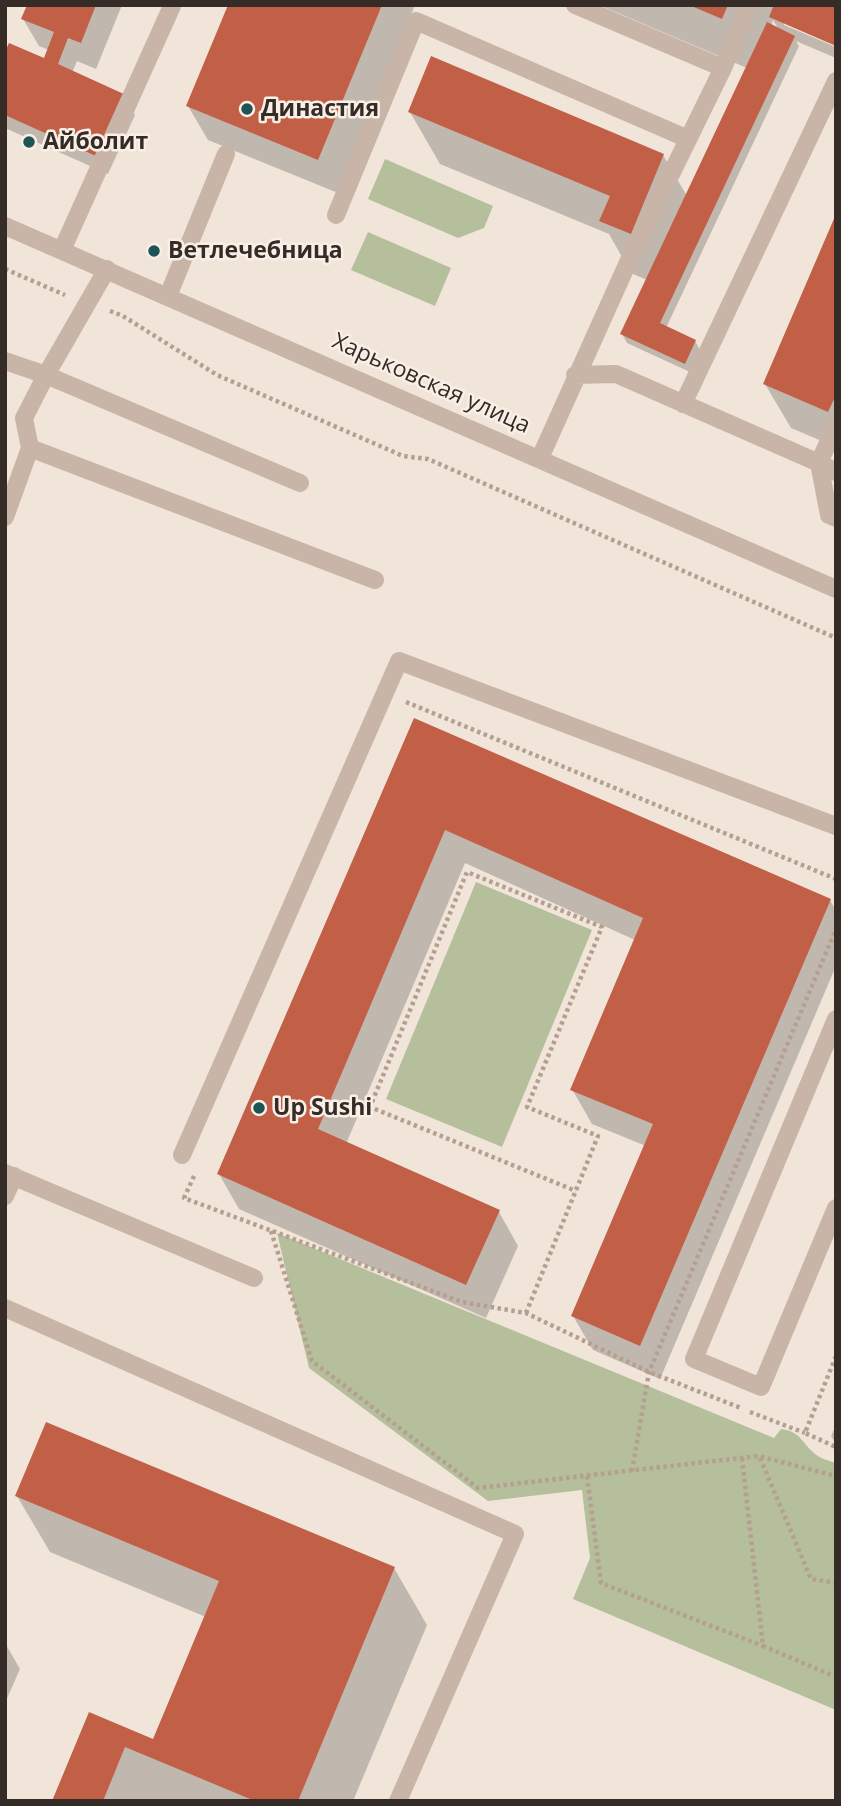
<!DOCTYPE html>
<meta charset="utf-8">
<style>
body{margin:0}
#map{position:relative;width:841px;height:1806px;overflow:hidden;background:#f1e5da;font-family:"Open Sans",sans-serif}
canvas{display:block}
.frame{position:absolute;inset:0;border:7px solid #352b27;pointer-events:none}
</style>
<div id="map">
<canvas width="841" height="1806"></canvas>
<div class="frame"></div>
</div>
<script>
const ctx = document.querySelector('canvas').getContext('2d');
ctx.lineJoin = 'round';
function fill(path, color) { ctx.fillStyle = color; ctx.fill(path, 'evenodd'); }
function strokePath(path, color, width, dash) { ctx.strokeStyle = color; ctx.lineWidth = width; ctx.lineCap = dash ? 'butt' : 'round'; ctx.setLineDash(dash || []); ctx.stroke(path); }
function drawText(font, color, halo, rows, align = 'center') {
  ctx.font = font + ' "Open Sans",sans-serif'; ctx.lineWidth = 5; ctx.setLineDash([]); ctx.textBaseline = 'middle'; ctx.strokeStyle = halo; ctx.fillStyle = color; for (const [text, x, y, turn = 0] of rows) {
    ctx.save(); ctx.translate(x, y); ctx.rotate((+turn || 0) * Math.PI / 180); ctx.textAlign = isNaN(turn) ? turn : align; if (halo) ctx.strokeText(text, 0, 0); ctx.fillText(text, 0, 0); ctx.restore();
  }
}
fill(new Path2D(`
 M385,159L493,206L484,228L458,238L368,199Z
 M368,232L451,268L435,306L351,270Z
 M476,882L592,930L502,1147L386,1099Z
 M277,1233L774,1438L781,1429C800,1431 802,1443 814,1453C819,1458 829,1461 836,1463V1710L573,1599L590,1558L582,1490L488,1501L309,1368Z`), '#b5bf9b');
fill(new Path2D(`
 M29,5H122L96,69L77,61L72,73L125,97L135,115L108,174L5,128V56L45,61L49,50L39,46L23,19Z
 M230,5H415L338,193L208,140L188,106Z
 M599,5H836L784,21V25L836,47V58L796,41L799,46L666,328L695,341L700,350L690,372L627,343L622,334L647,280L631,273L609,234L440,164L410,112L663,155L687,196L747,68ZM773,20L779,30L771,26Z
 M836,219V447L791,428L765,384Z
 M415,721L830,900L836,911V966L660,1379L593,1350L573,1316L646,1146L592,1124L572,1089L635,940L465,863L346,1144L499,1212L518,1246L486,1318L239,1209L219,1174Z
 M836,1425V1444L831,1436Z
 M17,1496L394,1568L427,1625L353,1801H54L90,1715L154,1741L206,1617L50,1552Z
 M5,1643L20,1669L5,1703Z`), '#0003');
fill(new Path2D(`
 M27,5H96L81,43L68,38L58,64L126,95L98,157L5,115V52L9,43L44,58L54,32L21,19Z
 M228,5H382L318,160L186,106Z
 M689,5H728L722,19Z
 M774,5H836V46L769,17Z
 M767,22L795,36L660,323L696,340L685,364L620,334Z
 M431,56L664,154L631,234L599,221L610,196L408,112Z
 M836,214V395L828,412L763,384Z
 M414,718L831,899L640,1346L571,1316L653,1124L570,1090L643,918L445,830L318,1129L500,1210L466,1285L217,1174Z
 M46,1422L395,1567L298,1801H255L125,1747L103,1801H52L89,1712L153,1739L219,1581L15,1496Z`), '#c25f47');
strokePath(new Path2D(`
 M5,269L65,295
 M110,311L123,316L217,375L403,456L428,459L836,638
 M406,702L836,879
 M194,1176L184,1198L462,1302L526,1313L649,1372L741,1408
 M271,1231L312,1361L478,1488L758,1456L836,1476
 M526,1313L598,1136L527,1107L602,927L467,872L370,1107L576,1191
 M836,1356L805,1433L836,1447
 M750,1412L805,1433
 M742,1458L763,1646L836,1677
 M760,1458L811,1579L836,1583
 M632,1471L649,1372L836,929
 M587,1476L601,1583L763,1646`), '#b49f91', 4.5, [3.5, 3.5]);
strokePath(new Path2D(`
 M575,5L723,68
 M336,215L416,21L686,138
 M5,226L836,589
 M62,250L172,6
 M168,296L226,154
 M5,361L46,375L107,269
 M575,375L616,374L819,463L836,425
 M683,404L836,81
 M30,448L375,580
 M540,458L630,258L723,68L749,5
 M836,472L819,463L829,515L836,518
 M5,517L30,448L24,418L46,375L300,483
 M836,1019L694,1359L761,1387L836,1208
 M182,1155L399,661L836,826
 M5,1173L254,1278
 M5,1196L14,1176
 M5,1308L515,1534L398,1801`), '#c8b5a7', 18);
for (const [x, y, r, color] of [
 [247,109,7,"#1e5455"],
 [29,142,7,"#1e5455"],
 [154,251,7,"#1e5455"],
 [259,1108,7,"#1e5455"]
]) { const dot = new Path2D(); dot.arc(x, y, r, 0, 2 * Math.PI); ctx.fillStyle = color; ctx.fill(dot); strokePath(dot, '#f9efe6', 2.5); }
drawText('bold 23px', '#352b27', '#f9efe6', [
 ["Династия",261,109],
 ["Айболит",43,142],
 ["Ветлечебница",168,251],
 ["Up Sushi",273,1108]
], 'left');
drawText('23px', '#352b27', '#f9efe6', [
 ["Харьковская улица",431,384,24]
]);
</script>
